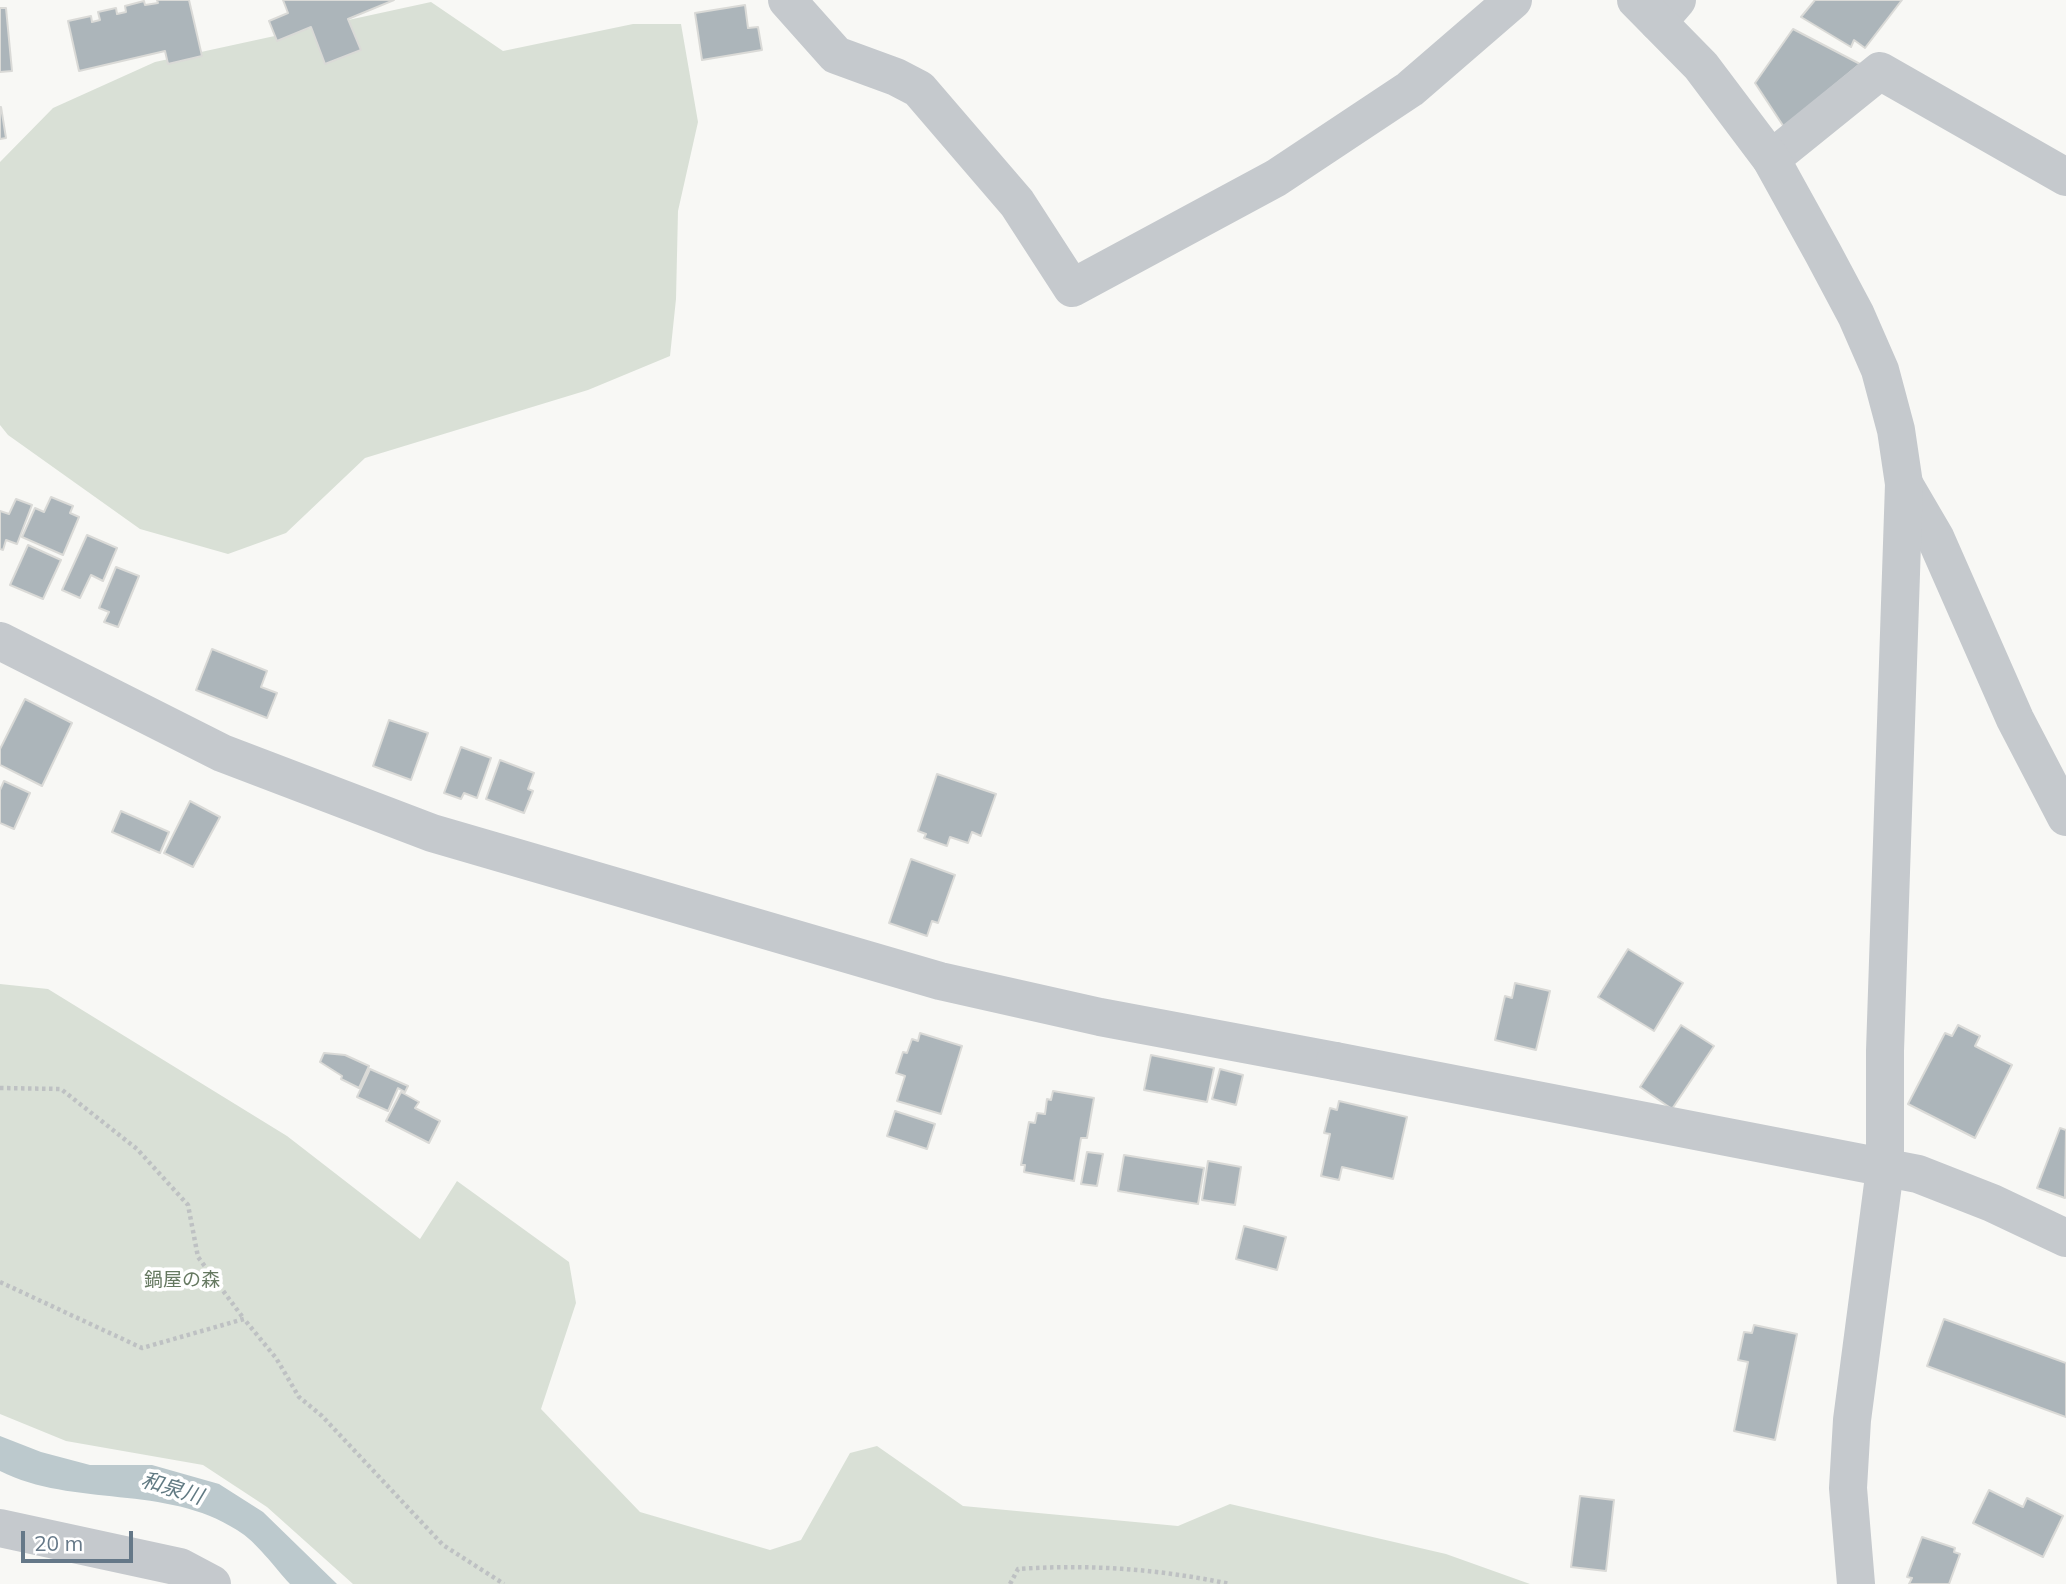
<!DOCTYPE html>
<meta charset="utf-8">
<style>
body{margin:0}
#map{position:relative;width:2066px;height:1584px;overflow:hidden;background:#f8f8f5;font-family:Mulish,sans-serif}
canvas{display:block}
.scale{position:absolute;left:21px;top:1531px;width:112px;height:32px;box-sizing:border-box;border:4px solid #657888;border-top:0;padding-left:9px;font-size:21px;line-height:24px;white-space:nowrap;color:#657888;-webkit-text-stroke:5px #fff;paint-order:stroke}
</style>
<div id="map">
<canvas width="2066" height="1584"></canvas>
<div class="scale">20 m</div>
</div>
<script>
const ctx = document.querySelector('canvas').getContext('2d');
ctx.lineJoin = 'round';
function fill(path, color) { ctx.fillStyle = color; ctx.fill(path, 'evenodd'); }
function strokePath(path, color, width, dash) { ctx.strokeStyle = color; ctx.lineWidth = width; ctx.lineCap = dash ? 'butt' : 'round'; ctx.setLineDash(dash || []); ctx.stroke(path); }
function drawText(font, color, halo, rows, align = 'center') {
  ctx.font = font + ' Mulish,"Noto Sans JP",sans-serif'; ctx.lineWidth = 7; ctx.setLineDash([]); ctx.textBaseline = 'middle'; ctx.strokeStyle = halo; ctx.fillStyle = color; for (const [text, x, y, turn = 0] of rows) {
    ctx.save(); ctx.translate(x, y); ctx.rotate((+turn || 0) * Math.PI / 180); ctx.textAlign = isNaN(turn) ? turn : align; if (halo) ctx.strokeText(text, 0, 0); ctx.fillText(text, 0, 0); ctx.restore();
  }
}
fill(new Path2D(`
 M431,2L503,51L633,24H681L698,122L678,211L676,299L670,356L588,390L365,458L286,533L228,554L140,529L8,435L0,425V162L53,108L155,62Z
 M0,984L48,989L287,1136L420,1239L457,1181L569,1262L576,1303L541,1409L640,1512L770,1550L801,1540L850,1453L877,1446L963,1506L1178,1526L1230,1504L1446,1554L1530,1584H353L267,1507L203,1465L66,1441L0,1414Z`), '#d9e0d6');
fill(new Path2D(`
 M0,1436L41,1452L90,1465H152L219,1484L263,1512L337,1584H290C274,1567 257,1542 237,1530C166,1484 74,1508 0,1471Z`), '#bcc9cd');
const building = new Path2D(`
 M157,0H189L202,56L168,64L165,51L79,71L68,21L91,16L92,22L100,20L98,12L116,8L117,14L126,12L125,6L144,1L145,5L158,3Z
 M283,0H394L348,19L361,50L325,64L311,27L277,41L269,21L288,13Z
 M1815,0H1902L1865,48L1854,40L1851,47L1801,17Z
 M745,5L748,28L758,27L762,50L702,60L695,13Z
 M0,8H6L12,71L0,72Z
 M1793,29L1860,64L1784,127L1755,83Z
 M1,107L6,138L0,139V107Z
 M51,497L73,506L70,513L79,517L63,555L22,537L35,508L44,512Z
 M16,499L32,505L17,544L6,540L3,550L0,549V511L9,514Z
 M87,535L117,548L103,581L91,575L80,598L62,590Z
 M28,545L61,560L43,599L10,585Z
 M116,567L139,576L118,627L104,622L109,612L99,608Z
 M212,649L267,671L261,687L277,693L267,718L196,690Z
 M25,699L72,723L42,786L0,765V749Z
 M389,720L428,733L411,780L373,766Z
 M461,747L491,758L477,798L464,793L461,799L444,793Z
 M500,760L534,773L528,789L533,791L524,813L486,799Z
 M937,774L996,794L981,836L972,832L968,843L950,837L947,846L924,838L926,834L918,831Z
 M4,781L30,793L14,829L0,823V790Z
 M190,801L220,817L193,867L164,853Z
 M121,811L169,832L160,853L112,832Z
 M911,859L955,875L938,923L932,921L927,936L889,923Z
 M1628,949L1683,983L1654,1031L1598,997Z
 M1515,983L1550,991L1536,1050L1495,1040L1505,996L1512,998Z
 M1681,1025L1714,1046L1672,1109L1640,1087Z
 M1958,1025L1980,1036L1975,1046L2012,1065L1975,1138L1908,1104L1945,1033L1952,1036Z
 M920,1033L962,1046L941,1114L897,1101L905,1076L896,1073L903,1052L907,1053L912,1039L918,1041Z
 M324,1053L345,1055L369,1066L359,1088L341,1079L342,1076L320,1062Z
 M1151,1055L1214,1068L1207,1102L1144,1090Z
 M370,1069L408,1086L405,1092L398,1088L388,1111L357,1097Z
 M1220,1069L1243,1075L1236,1105L1212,1099Z
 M1053,1091L1094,1098L1087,1138H1081L1074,1181L1024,1172L1025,1165H1021L1029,1122L1035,1123L1037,1113L1045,1114L1047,1099L1051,1100Z
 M401,1092L419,1102L415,1108L440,1121L429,1143L386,1121Z
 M1339,1101L1407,1117L1393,1179L1342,1167L1339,1180L1321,1176L1330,1134L1324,1133L1330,1108L1337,1110Z
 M895,1111L935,1124L927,1149L887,1136Z
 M2060,1128L2066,1130L2065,1198L2037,1188Z
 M1087,1152L1103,1154L1097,1186L1081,1184Z
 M1124,1155L1204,1168L1198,1204L1118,1191Z
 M1208,1161L1241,1167L1235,1205L1202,1200Z
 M1244,1226L1286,1237L1277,1270L1236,1259Z
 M1944,1319L2066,1363V1417L1927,1366Z
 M1754,1325L1797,1334L1775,1440L1734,1431L1748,1362L1738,1360L1744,1332L1752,1333Z
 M1989,1490L2023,1507L2027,1498L2063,1516L2043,1557L1973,1523Z
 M1580,1496L1614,1500L1606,1571L1571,1567Z
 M1922,1537L1955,1548L1954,1552L1960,1554L1949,1584H1909L1912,1578L1907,1577Z`);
fill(building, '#acb5ba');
strokePath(building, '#dadad7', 2);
strokePath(new Path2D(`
 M0,1088L61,1089L137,1149L188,1205L198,1257L244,1319
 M0,1282L142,1348L244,1319L276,1358L299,1397L322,1416L443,1545L504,1584
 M1010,1584L1018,1569C1090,1564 1159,1569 1230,1584`), '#bec1c3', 4.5, [3.5, 3.5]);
strokePath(new Path2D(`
 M787,0L836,55L896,77L919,89L1017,203L1072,288L1276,178L1410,89L1513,0
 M1658,22L1677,0
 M1771,159L1880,71L2066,177
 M1904,484L1935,537L2015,719L2066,817
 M0,641L222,753L432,833L940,981L1100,1017L1335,1061
 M0,1528L180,1567L212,1584`), '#c5c9cd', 38);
strokePath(new Path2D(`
 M1636,0L1701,66L1771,159L1823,253L1856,315L1880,370L1896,430L1904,484L1885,1051V1169L1852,1420L1848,1488L1856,1584
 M1335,1061L1918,1174L1992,1203L2066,1238`), '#c5c9cd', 38);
drawText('19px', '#667961', '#fff', [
 ["鍋屋の森",182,1280]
]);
drawText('italic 21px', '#617a83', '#fff', [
 ["和泉川",172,1489,17]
]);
</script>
